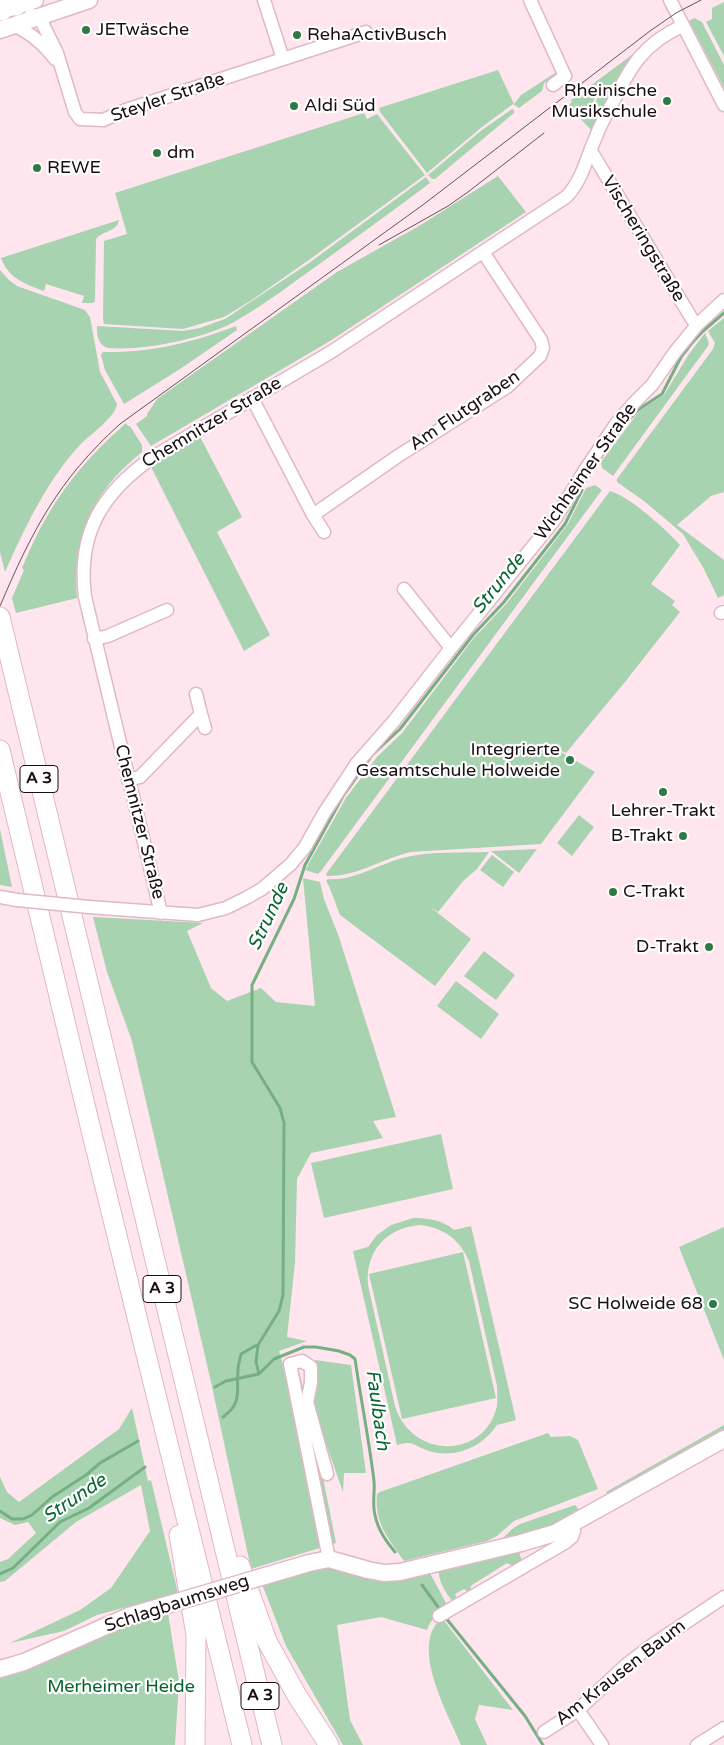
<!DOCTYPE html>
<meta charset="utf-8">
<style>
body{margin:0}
canvas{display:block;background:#ffe5ed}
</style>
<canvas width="724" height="1745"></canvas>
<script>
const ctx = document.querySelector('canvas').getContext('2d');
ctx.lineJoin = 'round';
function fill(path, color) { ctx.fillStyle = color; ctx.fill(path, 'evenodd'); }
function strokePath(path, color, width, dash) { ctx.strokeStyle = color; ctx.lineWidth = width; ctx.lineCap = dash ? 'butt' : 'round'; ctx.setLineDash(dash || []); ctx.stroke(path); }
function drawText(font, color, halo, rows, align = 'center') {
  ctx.font = font + ' "Varela Round",sans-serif'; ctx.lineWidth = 4.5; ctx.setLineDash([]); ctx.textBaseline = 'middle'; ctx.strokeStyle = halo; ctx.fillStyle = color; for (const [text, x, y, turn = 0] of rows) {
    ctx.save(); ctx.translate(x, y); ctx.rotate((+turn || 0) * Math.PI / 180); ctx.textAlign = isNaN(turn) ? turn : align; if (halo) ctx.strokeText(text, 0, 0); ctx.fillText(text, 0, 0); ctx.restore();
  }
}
fill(new Path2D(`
 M724,2V56L706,22L712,19V8Z
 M694,18L702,22L724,65V88L689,21Z
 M636,52L626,65L615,85H610L597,94L592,105L576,113L569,105L572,102L571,100Z
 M498,70L514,104L521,95L555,73L556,75L544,83L542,91L519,108L513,104L482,127L427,173L380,112L379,108Z
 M610,87H614L591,130L578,116L593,107L599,95Z
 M512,109L514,110V113L435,179H432L428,175L482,130Z
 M364,113L367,119L377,114L425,175L313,257L252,300L224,317L183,329L104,324L103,319L104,241L127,234L115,193Z
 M498,176L526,212L330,341L151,446L136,424L147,416V414L157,399L337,272L419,226Z
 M426,177L430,183C396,209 360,234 325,260C295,281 266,304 234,322C203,339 143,351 108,348C98,345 97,336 97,326L183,331L200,328L225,319L309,263Z
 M119,220C117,232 103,230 96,239L95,301L93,303H82L84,296L46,284L44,291C25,284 8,278 1,258Z
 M0,270L9,280L17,286L85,310L90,317L100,372L117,404C116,417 88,436 79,446C46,482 25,528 5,572L0,552Z
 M724,318V492L711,496L677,525L724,560V595L718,598L704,569L683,534L644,501L617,482V479L713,349L715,343L708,331Z
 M236,326L237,330L180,369L124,404L105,370L101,355L103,352C151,353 191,343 236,326Z
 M705,333L709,343L708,346L613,476L602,468L601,462L640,410L664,395L689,354Z
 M126,423L128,426H130L142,445V452C94,490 71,537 77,598L16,613L12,598L24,570L22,568C29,552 36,535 45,520C66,482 94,451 126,423Z
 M198,433L242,517L217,532L270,635L244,651L149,463Z
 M595,485L602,490L321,871L318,874L305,870L346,798L377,757L402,733L473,639L507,603L568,524L586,488Z
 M610,491C629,496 667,530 680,545L651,584L675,601L672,605L680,612L625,682L566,753L549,745L595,772L541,844L411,852C383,858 356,877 327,876L326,874Z
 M579,815L594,827L572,856L557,843Z
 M0,829L12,887L0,885Z
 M537,849L519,873L491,851Z
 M489,852L477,869L463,881L438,912L430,907L471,939L435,986L340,915L329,886L326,881L328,879C353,882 382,862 407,857C433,851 462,853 489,852Z
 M492,855L514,872L503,887L480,870Z
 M303,878L320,882L324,899L339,937L396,1117L373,1121L383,1138L311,1153L297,1179L295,1263L287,1337L307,1341L279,1351L284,1368H298L311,1417L336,1543L251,1569L211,1382L132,1041L107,972L93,917L203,923L187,931L211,988L227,1001L261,988L276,1002L315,1006Z
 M484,951L515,975L496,1000L464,976Z
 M456,981L499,1014L481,1039L437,1006Z
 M441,1134L453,1189L324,1218L311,1163Z
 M413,1218C428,1218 443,1220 454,1230L471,1226L516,1420L497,1425C482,1447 456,1459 429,1451C412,1446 416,1440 397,1445L353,1251L368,1247L377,1235L391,1225ZM421,1225C444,1228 460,1240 469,1261L497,1386C497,1393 498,1400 497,1406C485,1459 412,1460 395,1406L368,1285C365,1251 387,1227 421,1225Z
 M724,1227V1360L679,1247Z
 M463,1252L496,1398L402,1419L369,1274Z
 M315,1360L351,1365L366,1473H344L343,1492L311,1401L316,1372Z
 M132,1408L148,1481L151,1480L178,1593L97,1615L64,1631L10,1643L80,1610L111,1588L150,1531L141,1485L76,1522L5,1581L0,1582V1562L8,1559L36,1533L28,1522L15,1525L0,1518V1477L7,1492L19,1502L119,1429Z
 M724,1425V1433L609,1497L606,1492Z
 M548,1433L551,1437L570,1436L578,1440L598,1489L514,1521L497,1536L487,1541L404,1561C389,1539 374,1523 377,1494L380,1492Z
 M575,1505L582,1513L565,1523L500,1541L512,1529L520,1524Z
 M516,1551L519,1552L522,1561L515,1567L507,1563L472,1585L470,1588L475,1591L468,1592L464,1589L455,1594L457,1599L454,1603C446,1594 437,1579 439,1568Z
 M318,1568L430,1573L446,1603V1606C439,1612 430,1620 427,1630L381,1617L337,1625L350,1720L363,1745H343L286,1646L262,1584Z
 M168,1613L179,1682L175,1745H0V1673L98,1634Z
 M442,1618L513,1710L479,1705L475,1719L487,1745H461C449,1715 408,1645 442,1618Z`), '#a7d3b1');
strokePath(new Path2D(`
 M601,457L623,426L639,409L662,394L681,357L691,344L702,332L724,313
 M258,1345L256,1362L259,1374
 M215,1387L226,1381L259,1374L274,1359L304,1347H316L339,1351L350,1355L355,1359C361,1400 369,1440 374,1481C375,1493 372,1504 375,1515C378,1530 386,1541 395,1552
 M223,1417C243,1402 236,1392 238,1370C238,1365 240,1359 241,1354L255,1346L258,1345L279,1311L283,1295L284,1123L280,1108L252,1062V985L294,899L305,865L343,796L363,768L372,755L400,729L473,635L504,602L565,524L582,490
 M0,1511L12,1519H23L32,1515L52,1497L86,1475L100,1463L138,1441
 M0,1574L13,1568L60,1522L89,1508L145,1467
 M422,1585L441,1611
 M445,1617L525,1716L543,1745`), '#77af84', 3);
const minor = new Path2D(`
 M530,0L565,76L553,85
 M670,0L724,105
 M31,15L39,16L57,53L75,112L80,119L103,120L126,110L283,59L264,0
 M14,25C31,34 43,43 55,59
 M283,59L366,32
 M591,151L692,319L697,325
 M252,398L313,515L398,456L507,387L540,356L543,348L541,340L483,252
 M313,515L324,532
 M404,589L451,648
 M721,613L724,612
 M94,639L108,636L167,610
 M201,714L205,728
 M128,780L140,777L201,714L196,694
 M0,897L17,900
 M89,907L198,915L226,908L246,898L262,889L291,864L305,847L324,813L357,763L394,721L451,648L555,519L585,470L616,424L633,404L652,385L675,352L697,325L724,300
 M161,913L85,597C77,533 102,493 153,457L331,352L566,197C582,181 586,159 595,139C599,127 606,115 612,104C630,67 643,44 682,26
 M327,1474L307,1402L311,1383V1367L302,1361L290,1364L329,1559
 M439,1616L566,1542L572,1537L574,1531L571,1525
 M578,1710L602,1745
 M544,1732L578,1710L626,1665L652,1645L724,1597
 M697,1745L724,1728`);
const major = new Path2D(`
 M4,10L35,0
 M0,30L89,0
 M309,1563L329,1559L368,1570L384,1573L400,1572L521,1543L555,1533L724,1439
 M0,1669L24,1662L129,1616`);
const highway = new Path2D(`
 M14,0L16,6
 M0,4L2,11
 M0,617L272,1745
 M0,750L92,1134L242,1745
 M179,1535L196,1635L195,1745
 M240,1566L267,1641L296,1694L329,1745`);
strokePath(minor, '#e1b8c5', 15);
strokePath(major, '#e1b8c5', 19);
strokePath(highway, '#e1b8c5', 21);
strokePath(minor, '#fff', 12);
strokePath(major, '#fff', 16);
strokePath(highway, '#fff', 19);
strokePath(new Path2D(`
 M379,245L448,206L468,192L544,133
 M0,606C32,531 58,480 120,424L424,204L650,31L676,13L701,0`), '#655459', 1);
const minorBridge = new Path2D(`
 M17,900L89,907`);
const majorBridge = new Path2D(`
 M129,1616L309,1563`);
strokePath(minorBridge, '#e1b8c5', 15, []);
strokePath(majorBridge, '#e1b8c5', 19, []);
strokePath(minorBridge, '#fff', 12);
strokePath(majorBridge, '#fff', 16);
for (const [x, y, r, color] of [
 [86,30,5,"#2f7946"],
 [297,35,5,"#2f7946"],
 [667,101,5,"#2f7946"],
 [294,106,5,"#2f7946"],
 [157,153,5,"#2f7946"],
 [37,168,5,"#2f7946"],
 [570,760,5,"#2f7946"],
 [663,792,5,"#2f7946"],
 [683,836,5,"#2f7946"],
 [613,892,5,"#2f7946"],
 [709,947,5,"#2f7946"],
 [713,1304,5,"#2f7946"]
]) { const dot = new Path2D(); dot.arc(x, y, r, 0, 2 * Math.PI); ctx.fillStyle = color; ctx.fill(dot); strokePath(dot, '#fff', 2); }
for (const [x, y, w] of [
 [39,779,38],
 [162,1289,38],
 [260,1696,38]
]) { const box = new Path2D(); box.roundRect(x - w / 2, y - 13.5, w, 27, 4); ctx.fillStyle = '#fff'; ctx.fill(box); strokePath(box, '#1b0e12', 1); }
drawText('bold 16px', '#1b0e12', null, [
 ["A 3",39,779],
 ["A 3",162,1289],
 ["A 3",260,1696]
]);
drawText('18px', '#1b0e12', '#fff', [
 ["JETwäsche",96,30],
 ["RehaActivBusch",307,35],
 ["Rheinische",657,91,"right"],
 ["Musikschule",657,112,"right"],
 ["Aldi Süd",304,106],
 ["dm",167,153],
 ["REWE",47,168],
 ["Integrierte",560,750,"right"],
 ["Gesamtschule Holweide",560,771,"right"],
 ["Lehrer-Trakt",663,811,"center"],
 ["B-Trakt",673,836,"right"],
 ["C-Trakt",623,892],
 ["D-Trakt",699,947,"right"],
 ["SC Holweide 68",703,1304,"right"]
], 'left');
drawText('18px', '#1b0e12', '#fff', [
 ["Steyler Straße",168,98,-19],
 ["Vischeringstraße",643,239,59],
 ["Am Flutgraben",465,411,-34],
 ["Chemnitzer Straße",212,423,-31],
 ["Wichheimer Straße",586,472,-55],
 ["Chemnitzer Straße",139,822,76],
 ["Schlagbaumsweg",177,1604,-18],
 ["Am Krausen Baum",621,1673,-38]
]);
drawText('18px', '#04642f', '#fff', [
 ["Merheimer Heide",121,1687]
]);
drawText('italic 19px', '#066530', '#fff', [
 ["Strunde",499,584,-51],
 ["Strunde",269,917,-65],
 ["Faulbach",377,1410,82],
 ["Strunde",75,1499,-34]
]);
</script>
